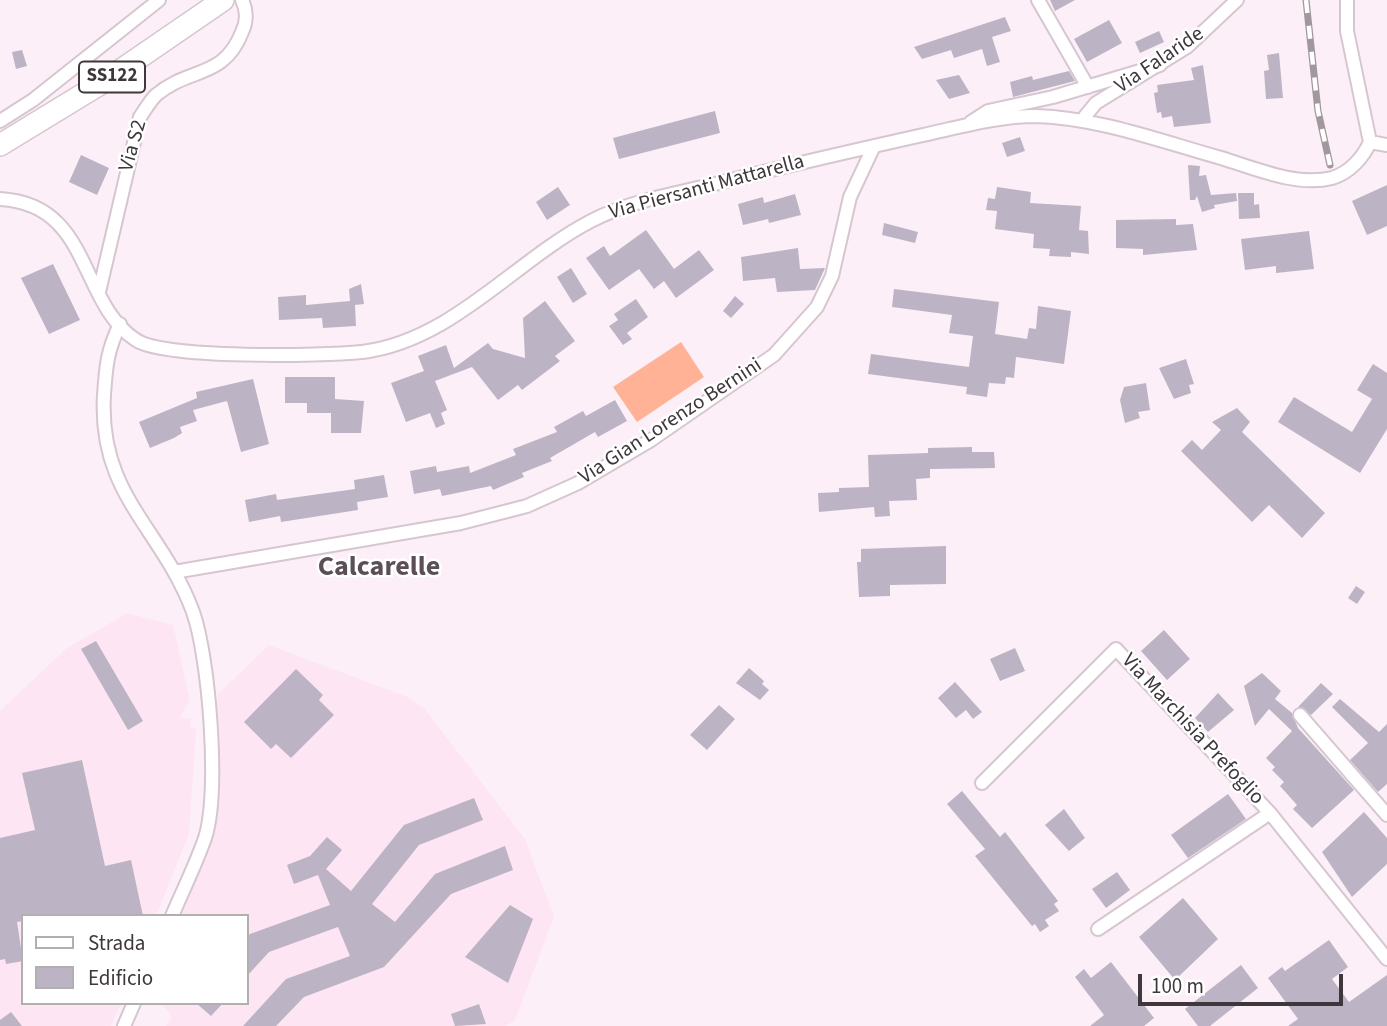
<!DOCTYPE html>
<style>
body{margin:0}
#map{position:relative;width:1387px;height:1026px;overflow:hidden;background:#fdeff8;font-family:"Source Sans 3",sans-serif}
canvas{display:block}
.legend{position:absolute;left:21px;top:914px;width:228px;height:91px;box-sizing:border-box;background:#fff;border:2px solid #b2afb1;margin:0;padding:9px 12px;list-style:none;font-size:21px;color:#3e373b}
.legend li{display:flex;align-items:center;gap:14px;height:35px}
.legend b{width:35px;border:2px solid #b2afb1}
.scale{position:absolute;left:1138px;top:974px;width:205px;height:32px;box-sizing:border-box;border:4px solid #3e373b;border-top:0;padding-left:9px;font-size:21px;line-height:24px;white-space:nowrap;color:#3e373b;-webkit-text-stroke:5px #fff;paint-order:stroke}
</style>
<div id="map">
<canvas width="1387" height="1026"></canvas>
<ul class="legend">
<li><b style="height:9px;background:#fff"></b>Strada</li>
<li><b style="height:19px;background:#bcb4c4"></b>Edificio</li>
</ul>
<div class="scale">100 m</div>
</div>
<script>
const ctx = document.querySelector('canvas').getContext('2d');
ctx.lineJoin = 'round';
function fill(path, color) { ctx.fillStyle = color; ctx.fill(path, 'evenodd'); }
function strokePath(path, color, width, dash) { ctx.strokeStyle = color; ctx.lineWidth = width; ctx.lineCap = dash ? 'butt' : 'round'; ctx.setLineDash(dash || []); ctx.stroke(path); }
function drawText(font, color, halo, rows, align = 'center') {
  ctx.font = font + ' "Source Sans 3",sans-serif'; ctx.lineWidth = 5; ctx.setLineDash([]); ctx.textBaseline = 'middle'; ctx.strokeStyle = halo; ctx.fillStyle = color; for (const [text, x, y, turn = 0] of rows) {
    ctx.save(); ctx.translate(x, y); ctx.rotate((+turn || 0) * Math.PI / 180); ctx.textAlign = isNaN(turn) ? turn : align; if (halo) ctx.strokeText(text, 0, 0); ctx.fillText(text, 0, 0); ctx.restore();
  }
}
fill(new Path2D(`
 M127,613L173,625L190,700L179,718H191L190,728L196,729L189,834L156,916H23V1003H121L111,1026H0V711L66,649Z
 M269,645L410,698L424,708L525,839L554,917L515,1020L506,1026H166L172,1017L162,1003H247V916H179L209,842L218,694Z`), '#fde5f4');
fill(new Path2D(`
 M681,342L704,377L637,422L613,387Z`), '#ffb295');
fill(new Path2D(`
 M1050,0H1075L1055,11Z
 M1005,17L1011,31L992,37L1000,62L987,66L982,49L954,58L951,50L922,59L914,47Z
 M1109,20L1122,43L1087,62L1074,39Z
 M1159,31L1164,42L1140,53L1135,42Z
 M22,50L27,66L16,69L12,52Z
 M1279,53L1283,98L1266,99L1264,71L1269,70L1267,55Z
 M1203,65L1211,123L1174,127L1172,116L1162,118L1161,112L1157,113L1154,93L1158,92L1157,85L1194,80L1191,68Z
 M1069,71L1075,81L1013,97L1010,82L1032,76L1033,80Z
 M959,75L970,93L949,99L936,80Z
 M715,111L720,133L619,159L613,138Z
 M1020,137L1025,151L1007,157L1002,143Z
 M81,155L109,168L97,195L69,182Z
 M1188,165L1200,166L1199,176L1206,175L1211,195L1236,193L1237,201L1214,205L1215,208L1202,212L1197,196L1195,200H1190Z
 M1387,185V226L1367,235L1352,201Z
 M558,187L570,205L547,220L536,202Z
 M997,187L1031,192L1030,203L1081,206L1079,230L1088,231L1089,254L1071,252V257L1049,256L1050,249L1033,248L1034,234L995,229L997,211L986,210L988,198L995,199Z
 M1238,193H1254V205L1259,204L1260,218L1239,219Z
 M795,194L801,215L769,223L768,219L743,225L738,204L763,197L764,203Z
 M1176,219V225L1193,224L1197,250L1143,255V249L1116,248V220Z
 M884,223L918,232L915,243L882,235Z
 M646,230L674,269L699,250L714,270L676,298L664,281L654,289L639,269L609,290L586,258L604,246L610,256Z
 M1309,231L1314,269L1276,273V266L1245,270L1241,239Z
 M798,248L800,269L825,268L815,290L777,292L775,278L743,281L741,257Z
 M53,264L80,320L49,334L21,278Z
 M571,268L587,294L573,303L557,277Z
 M361,284L364,304L355,305L356,326L323,328L322,318L279,320L278,297L306,295V305L350,301L349,289Z
 M894,289L999,302L995,334L1027,339L1029,328L1036,329L1038,306L1071,311L1064,364L1016,357L1014,378L1006,377L1005,384L989,383L987,397L966,394L967,387L868,374L871,354L969,367L973,336L949,333L952,315L892,307Z
 M735,296L744,304L731,318L723,311Z
 M636,299L648,317L627,333L632,339L623,345L609,326L618,320L614,314Z
 M545,301L575,341L555,356L560,361L522,390L518,385L498,400L472,367L435,381L447,410L441,413L445,424L436,428L430,413L406,422L391,383L424,371L418,356L446,345L454,368L488,343L493,349L525,358L523,318Z
 M1186,359L1194,384L1189,385L1191,393L1174,399L1159,368Z
 M1373,364L1387,373V429L1360,473L1278,422L1294,397L1352,432L1372,399L1357,390Z
 M285,377H335V399L364,401L361,433H331V413H307V403H285Z
 M253,379L269,444L241,452L227,401L193,410L197,421L180,427L182,433L174,438L150,448L139,422L197,398L196,392Z
 M1146,383L1150,410L1138,412L1140,418L1125,423L1120,400L1124,387Z
 M615,400L627,421L598,437L595,432L550,458L552,461L522,473L524,477L493,490L491,486L442,496L440,489L414,494L410,471L436,466L437,472L469,466L470,473L516,455L513,449L557,432L554,427L583,411L586,416Z
 M1237,408L1250,422L1242,432L1325,513L1302,538L1269,505L1252,522L1181,451L1192,440L1202,450L1221,430L1212,422Z
 M972,447V452H994L995,468L930,469V478L916,479L917,500L889,501L890,516L875,517L874,507L819,512L818,493L839,492V488L869,487L868,455L928,453V448Z
 M384,475L388,497L357,502L358,510L281,522L280,516L249,522L245,500L276,494L277,500L355,489L354,480Z
 M946,546V584L890,585V596L859,597L857,562H861V549Z
 M1356,586L1365,592L1357,604L1348,598Z
 M1164,630L1190,659L1167,680L1141,651Z
 M96,641L143,721L128,730L81,649Z
 M1015,648L1025,671L1000,681L990,659Z
 M749,668L764,681L762,684L769,690L760,700L736,683Z
 M296,669L323,695L319,700L334,715L291,758L276,744L271,749L244,722Z
 M1262,673L1281,691L1275,699L1292,713L1298,728L1354,790L1312,828L1293,809L1297,805L1280,786L1284,782L1272,770L1275,767L1266,758L1292,731L1269,709L1255,726L1244,686Z
 M955,682L982,712L973,719L966,710L956,718L938,698Z
 M1321,683L1333,694L1311,715L1298,707Z
 M1218,693L1234,710L1208,732L1195,718Z
 M1340,699L1379,732L1387,724V784L1378,792L1350,760L1368,743L1332,707Z
 M719,705L735,719L707,750L690,735Z
 M82,760L105,866L131,860L143,916H23V921L17,922L23,961L6,964L5,959L0,960V838L35,830L22,773Z
 M962,791L1000,837L1005,832L1058,901L1054,904L1059,911L1045,920L1049,926L1040,932L1035,924L1032,926L975,856L985,849L947,804Z
 M1228,794L1246,819L1188,858L1171,835Z
 M474,798L483,820L419,845L372,904L395,922L435,874L505,846L513,870L451,894L384,967L304,997L276,1026H243L286,979L350,956L338,927L269,952L247,976V937L250,934L330,905L318,875L294,884L287,865L310,856L327,837L342,850L326,869L351,891L404,825Z
 M1064,809L1085,838L1069,851L1045,825Z
 M1364,812L1387,838V864L1352,897L1322,852Z
 M1117,872L1130,890L1106,908L1092,889Z
 M1183,898L1218,939L1175,980L1139,937Z
 M510,905L533,919L508,983L465,957Z
 M1329,940L1348,967L1332,979L1349,1002L1387,975V1026H1288L1298,1019L1268,978L1282,967L1285,971Z
 M1111,962L1154,1018L1144,1026H1090L1104,1015L1075,977L1084,969L1091,978Z
 M1241,965L1258,988L1210,1026H1198L1185,1009Z
 M196,1003H223L211,1016Z
 M479,1004L486,1024L455,1026L451,1014Z
 M11,1012L22,1026H0V1020Z`), '#bcb4c4');
const minor = new Path2D(`
 M1038,0L1088,87
 M1082,120L1096,103L1187,47L1237,0
 M0,121L33,100L159,0
 M971,122L988,111L1053,97L1160,65
 M1370,142L1387,145
 M0,199C92,204 78,302 136,340C165,359 322,356 362,352C452,341 514,261 591,221C631,200 680,193 723,182C789,165 856,150 923,135C960,127 998,116 1036,116C1099,118 1160,141 1221,158C1254,168 1297,187 1332,178C1349,173 1363,158 1370,142L1347,31V0
 M99,292L140,117C145,110 150,101 156,95C189,67 224,79 242,32C247,22 247,10 242,0
 M120,324C107,351 106,366 104,395C98,495 162,528 193,612C209,657 220,792 205,838C196,864 183,890 172,916
 M174,572L461,523L527,506L578,483L651,440L774,355L817,307L832,276L850,197L874,146
 M1300,715L1387,815
 M982,783L1116,649L1270,813L1387,959
 M1098,929L1270,813
 M124,1026L134,1003`);
const primary = new Path2D(`
 M0,145L105,81L223,0`);
strokePath(minor, '#d6c6d0', 16);
strokePath(primary, '#d6c6d0', 24);
strokePath(minor, '#fff', 12);
strokePath(primary, '#fff', 21);
const rail = new Path2D(`
 M1306,0L1318,111L1330,165`);
strokePath(rail, '#a1979d', 7);
strokePath(rail, '#fff', 4.5, [13]);
for (const [x, y, w] of [
 [112,77,66]
]) { const box = new Path2D(); box.roundRect(x - w / 2, y - 15.5, w, 31, 5); ctx.fillStyle = '#fff'; ctx.fill(box); strokePath(box, '#3e373b', 2); }
drawText('bold 19px', '#3e373b', null, [
 ["SS122",112,77]
]);
drawText('21px', '#3e373b', '#fff', [
 ["Via Falaride",1160,61,-34],
 ["Via S2",134,146,-74],
 ["Via Piersanti Mattarella",707,188,-15],
 ["Via Gian Lorenzo Bernini",671,422,-33],
 ["Via Marchisia Prefoglio",1192,730,47]
]);
drawText('bold 28px', '#5c4e57', '#fff', [
 ["Calcarelle",379,569]
]);
</script>
